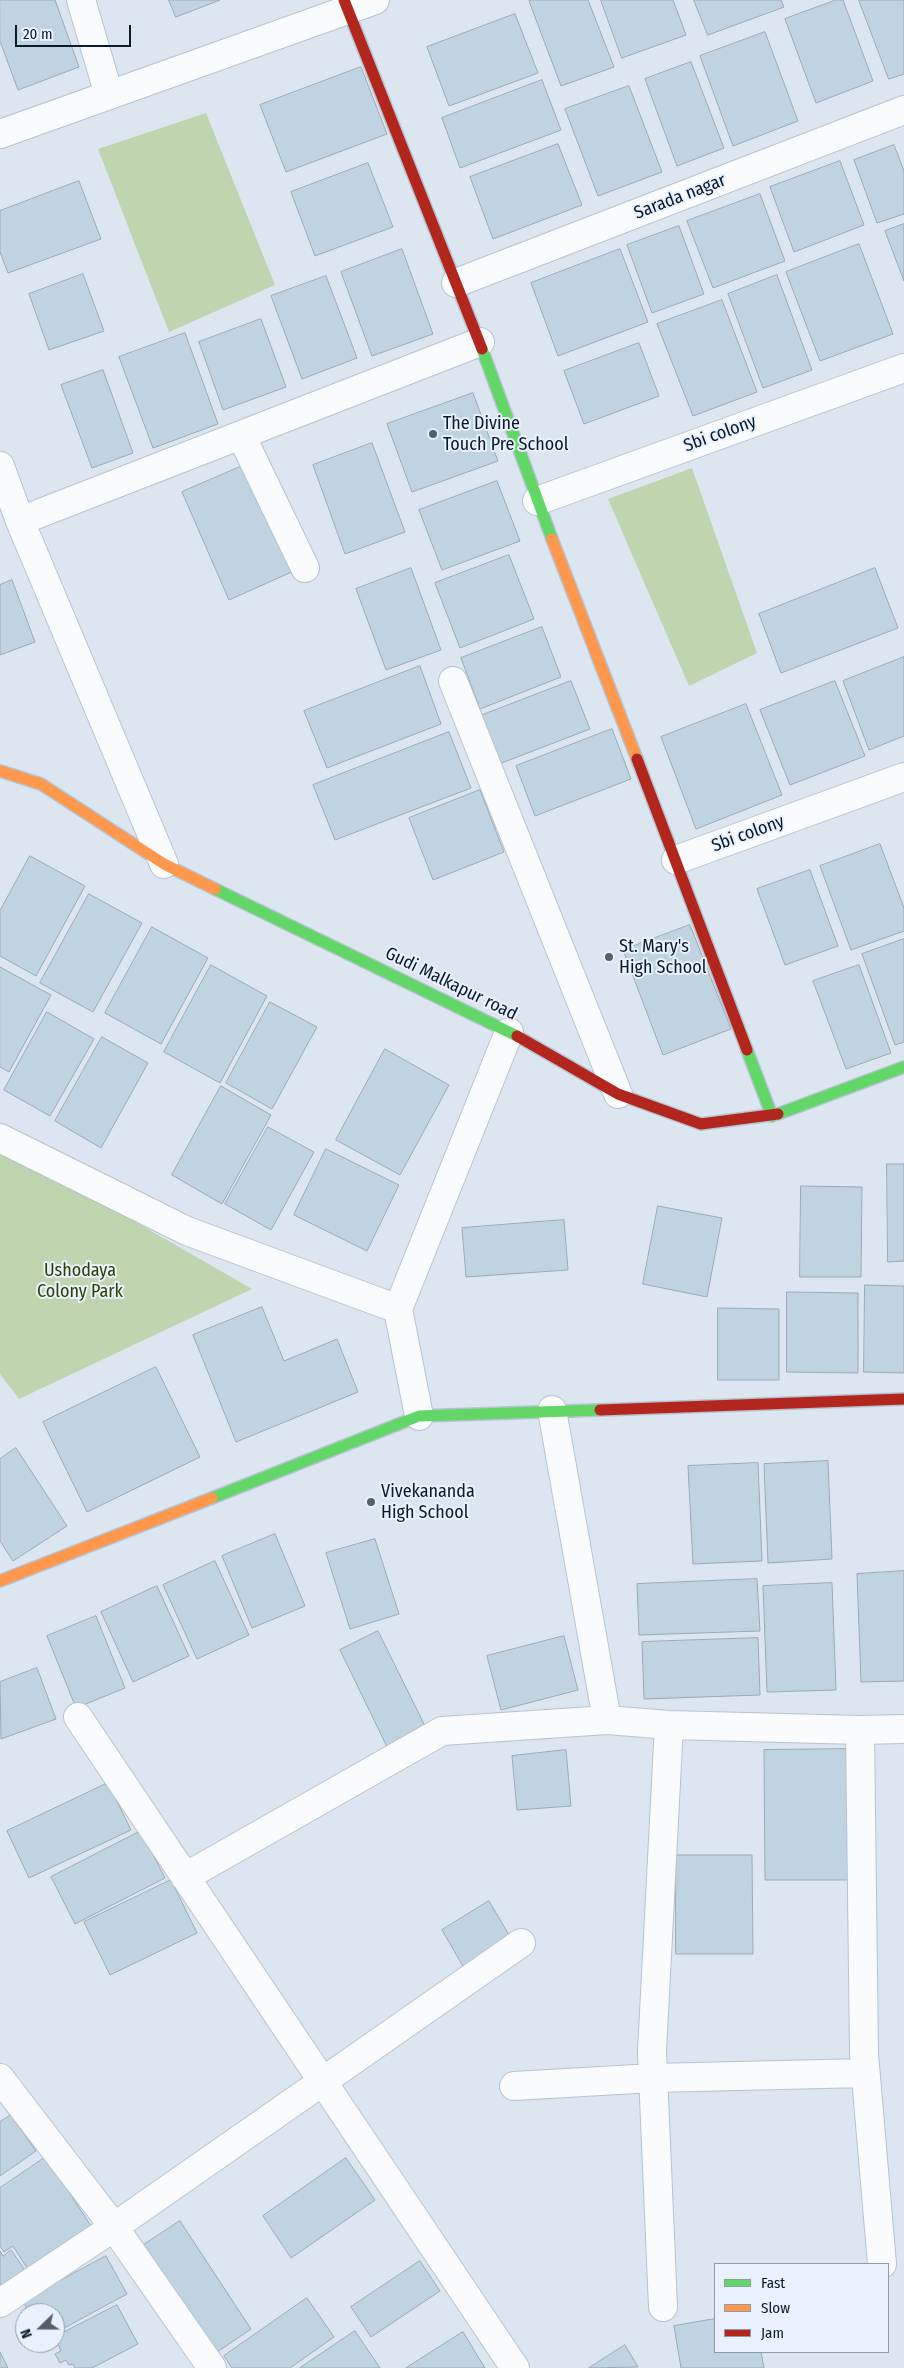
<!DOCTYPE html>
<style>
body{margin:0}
#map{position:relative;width:904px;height:2368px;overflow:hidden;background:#dce6f0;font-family:"Fira Sans Condensed",sans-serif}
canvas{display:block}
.legend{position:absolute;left:714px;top:2263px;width:175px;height:90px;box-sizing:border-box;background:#e9f2fc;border:1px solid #8f9ca8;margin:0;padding:6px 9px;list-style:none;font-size:15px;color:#091a2a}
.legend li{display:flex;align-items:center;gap:10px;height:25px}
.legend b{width:25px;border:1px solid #8f9ca8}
.north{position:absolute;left:15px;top:2303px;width:50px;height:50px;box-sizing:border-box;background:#e9f2fc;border:1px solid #8f9ca8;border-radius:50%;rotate:248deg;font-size:14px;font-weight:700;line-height:20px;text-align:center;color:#091a2a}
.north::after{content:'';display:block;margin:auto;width:18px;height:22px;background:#53616f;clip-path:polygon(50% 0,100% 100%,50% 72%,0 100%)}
.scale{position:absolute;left:15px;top:25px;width:116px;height:22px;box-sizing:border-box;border:2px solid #091a2a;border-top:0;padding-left:6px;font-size:15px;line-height:18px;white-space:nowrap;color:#091a2a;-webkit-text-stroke:4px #e9f2fc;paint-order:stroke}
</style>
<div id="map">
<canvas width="904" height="2368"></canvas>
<ul class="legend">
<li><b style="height:6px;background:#63d668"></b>Fast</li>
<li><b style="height:6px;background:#ff974d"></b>Slow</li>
<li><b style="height:6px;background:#b3261e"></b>Jam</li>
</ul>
<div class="north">N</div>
<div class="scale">20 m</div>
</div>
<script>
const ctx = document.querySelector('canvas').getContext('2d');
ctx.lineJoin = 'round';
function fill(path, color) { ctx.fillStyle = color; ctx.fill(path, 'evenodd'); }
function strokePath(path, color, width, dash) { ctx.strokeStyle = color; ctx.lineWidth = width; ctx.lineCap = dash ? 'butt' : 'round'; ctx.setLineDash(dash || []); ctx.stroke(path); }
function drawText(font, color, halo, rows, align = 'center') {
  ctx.font = font + ' "Fira Sans Condensed",sans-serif'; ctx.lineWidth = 4; ctx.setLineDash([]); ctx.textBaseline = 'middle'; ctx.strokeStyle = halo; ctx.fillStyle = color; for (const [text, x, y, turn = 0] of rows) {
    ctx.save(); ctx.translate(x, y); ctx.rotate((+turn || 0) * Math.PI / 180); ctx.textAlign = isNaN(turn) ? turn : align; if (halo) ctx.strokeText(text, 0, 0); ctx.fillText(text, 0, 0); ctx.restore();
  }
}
fill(new Path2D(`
 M206,113L275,285L169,332L98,149Z
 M692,468L757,653L689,686L608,499Z
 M0,1144L252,1289L19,1399L0,1374Z`), '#bed5af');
const building = new Path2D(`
 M0,0H55L79,67L18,90L0,41Z
 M169,0H220L176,17Z
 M533,0H588L614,67L561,86L529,1Z
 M601,0H673L686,35L622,58Z
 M694,0H781L784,7L708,35Z
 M836,0H843L873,81L816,103L785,19Z
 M859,0H904V74L889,79Z
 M515,14L538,73L449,106L427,47Z
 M765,32L798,121L733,146L700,56Z
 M691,62L724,148L677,166L645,79Z
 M361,67L387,134L286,172L260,105Z
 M542,80L561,130L460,168L442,118Z
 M629,86L662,172L598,196L565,109Z
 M558,144L582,205L493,239L470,177Z
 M894,145L904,171V214L877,223L854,160Z
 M840,161L864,225L794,252L770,187Z
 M368,163L393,227L315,256L291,192Z
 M79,181L101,239L8,273L0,252V211Z
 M760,194L785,261L713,288L687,221Z
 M904,224V281L885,231Z
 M679,226L704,294L652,313L627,245Z
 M859,244L893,334L820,361L786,272Z
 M402,249L433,334L372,356L341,272Z
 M620,249L648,322L558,356L531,283Z
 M83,274L104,331L49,350L29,294Z
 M777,275L812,370L763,388L728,294Z
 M326,276L357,358L302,379L271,296Z
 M722,300L757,392L693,416L657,324Z
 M261,319L286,387L223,410L199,342Z
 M185,333L218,424L153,448L119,357Z
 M639,343L659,396L584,424L564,371Z
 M103,370L133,453L92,468L61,385Z
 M473,393L498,461L412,492L387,424Z
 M372,443L405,532L345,554L313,465Z
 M247,464L294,571L229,600L182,492Z
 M497,481L520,541L442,570L419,510Z
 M509,555L534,619L460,648L435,583Z
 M411,568L441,650L386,670L356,589Z
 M875,568L898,628L781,673L759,614Z
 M12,580L35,642L0,655V585Z
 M542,627L561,677L480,709L461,658Z
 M904,657V736L869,750L843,681Z
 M420,666L441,724L327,768L304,711Z
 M571,681L590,729L499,764L480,716Z
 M835,681L865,756L790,785L760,710Z
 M746,704L782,795L696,829L661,737Z
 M612,729L631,779L535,816L516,766Z
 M449,732L471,788L335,840L313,785Z
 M480,790L504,852L433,880L409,818Z
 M880,844L904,908V931L851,950L820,866Z
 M30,856L85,886L36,976L0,956V911Z
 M810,870L838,946L785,965L757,889Z
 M89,894L142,923L93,1012L40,983Z
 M690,925L731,1029L663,1055L623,950Z
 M152,927L208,958L161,1044L105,1013Z
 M904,939V1042L895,1045L862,954Z
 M211,965L267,996L220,1083L164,1052Z
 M859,965L891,1053L846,1069L813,981Z
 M0,967L51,995L9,1072L0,1067Z
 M270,1002L317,1027L272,1109L226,1083Z
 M47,1012L94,1039L50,1116L4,1090Z
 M102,1037L148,1063L101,1148L55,1121Z
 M385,1049L449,1085L400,1175L336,1140Z
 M221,1086L271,1115L222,1204L172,1175Z
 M268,1127L314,1152L271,1230L225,1204Z
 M326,1149L399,1185L367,1251L294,1215Z
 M887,1164H904V1261L888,1262Z
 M801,1186L862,1187L861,1277H800Z
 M658,1206L722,1218L707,1297L643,1284Z
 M564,1220L568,1270L466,1277L462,1228Z
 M865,1285L904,1286V1373L864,1372Z
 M787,1292L858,1293V1373L787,1372Z
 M262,1307L284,1361L337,1339L358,1392L236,1442L193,1335Z
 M718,1308L779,1309V1380H718Z
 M156,1367L200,1457L87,1512L43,1422Z
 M16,1448L67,1526L13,1561L0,1541V1459Z
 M828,1461L832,1559L768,1563L764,1464Z
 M758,1463L762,1561L693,1564L688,1466Z
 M275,1534L305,1606L252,1628L222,1556Z
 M375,1539L399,1614L350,1629L326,1553Z
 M215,1561L249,1635L197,1659L163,1585Z
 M904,1571V1681L861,1682L857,1574Z
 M757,1579L760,1631L639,1635L637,1584Z
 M832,1583L836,1690L767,1692L763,1586Z
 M157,1586L189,1656L133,1682L101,1612Z
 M96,1616L125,1688L76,1708L47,1636Z
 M378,1631L429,1734L390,1753L340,1650Z
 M564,1636L578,1690L501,1710L487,1656Z
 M758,1638L760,1695L644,1699L642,1642Z
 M37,1668L56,1719L1,1739L0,1682Z
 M848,1749L849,1880H765L764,1750Z
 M566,1750L571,1806L517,1810L512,1756Z
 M108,1783L131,1830L29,1878L7,1831Z
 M141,1831L165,1878L75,1924L51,1877Z
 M676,1855H752L753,1954H676Z
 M171,1880L197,1933L110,1975L84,1922Z
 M489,1901L512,1940L464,1968L442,1930Z
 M11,2115L36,2151L0,2176V2122Z
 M46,2157L93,2229L29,2271L13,2246L4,2252L0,2246V2188Z
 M346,2158L375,2200L291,2258L263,2216Z
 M180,2221L251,2329L213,2355L142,2246Z
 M11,2250L27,2273L0,2291V2251L3,2256Z
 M106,2256L127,2294L55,2333V2313H29L23,2301Z
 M420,2261L440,2291L371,2337L351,2307Z
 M307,2298L334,2337L290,2368H232L224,2356Z
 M117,2305L138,2344L92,2368H75L73,2364L69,2365L66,2360L60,2363L55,2354L61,2351L55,2337Z
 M715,2319V2352H761L764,2368H681L674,2326Z
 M355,2331L380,2368H300Z
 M463,2332L485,2368H406Z
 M625,2345L638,2367L589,2368Z
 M0,2352L8,2368H0Z`);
fill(building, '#bfd4e0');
strokePath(building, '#99aab4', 1);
const street = new Path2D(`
 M81,0L109,95
 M0,134L375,0
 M456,283L904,110
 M241,435L305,568
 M0,466L20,521L164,864
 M537,501L904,368
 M20,521L480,342
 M453,681L618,1094
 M676,860L904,777
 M0,1138L187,1231L398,1309
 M552,1410L607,1720
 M419,1416L398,1309L509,1032
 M78,1717L515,2368
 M860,1730L864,2054L882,2264
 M185,1877L442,1731L607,1720L669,1725L860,1730L904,1729
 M0,2078L114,2227L212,2368
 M514,2086L653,2078L865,2073
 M0,2303L114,2227L521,1943
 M663,2307L652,2051L669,1725`);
const fast = new Path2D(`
 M482,349L552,539
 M215,889L517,1036
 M747,1050L772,1116
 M778,1114L904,1067
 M212,1498L419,1416L600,1410`);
const slow = new Path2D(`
 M552,539L637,759
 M0,771L41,784L164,864L215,889
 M0,1581L212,1498`);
const jam = new Path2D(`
 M344,0L482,349
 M637,759L747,1050
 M517,1036L618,1094L701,1124L778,1114
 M600,1410L904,1399`);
strokePath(street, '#b6c3d0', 30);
strokePath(fast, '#b6c3d0', 14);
strokePath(slow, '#b6c3d0', 14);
strokePath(jam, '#b6c3d0', 14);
strokePath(street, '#fafbfd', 28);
strokePath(fast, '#63d668', 11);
strokePath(slow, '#ff974d', 11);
strokePath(jam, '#b3261e', 11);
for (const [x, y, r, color] of [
 [433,434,5,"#53616f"],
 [609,957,5,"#53616f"],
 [371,1502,5,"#53616f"]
]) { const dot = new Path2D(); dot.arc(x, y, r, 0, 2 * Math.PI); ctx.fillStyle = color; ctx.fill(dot); strokePath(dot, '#e9f2fc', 2); }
drawText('18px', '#091a2a', '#e9f2fc', [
 ["Sarada nagar",680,197,-21],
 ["Sbi colony",720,434,-20],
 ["Sbi colony",748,834,-20],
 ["Gudi Malkapur road",451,984,26]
]);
drawText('18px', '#091a2a', '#e9f2fc', [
 ["The Divine",443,424],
 ["Touch Pre School",443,445],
 ["St. Mary's",619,947],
 ["High School",619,968],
 ["Vivekananda",381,1492],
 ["High School",381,1513]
], 'left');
drawText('18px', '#2b4100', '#e9f2fc', [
 ["Ushodaya",80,1271],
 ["Colony Park",80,1292]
]);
</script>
